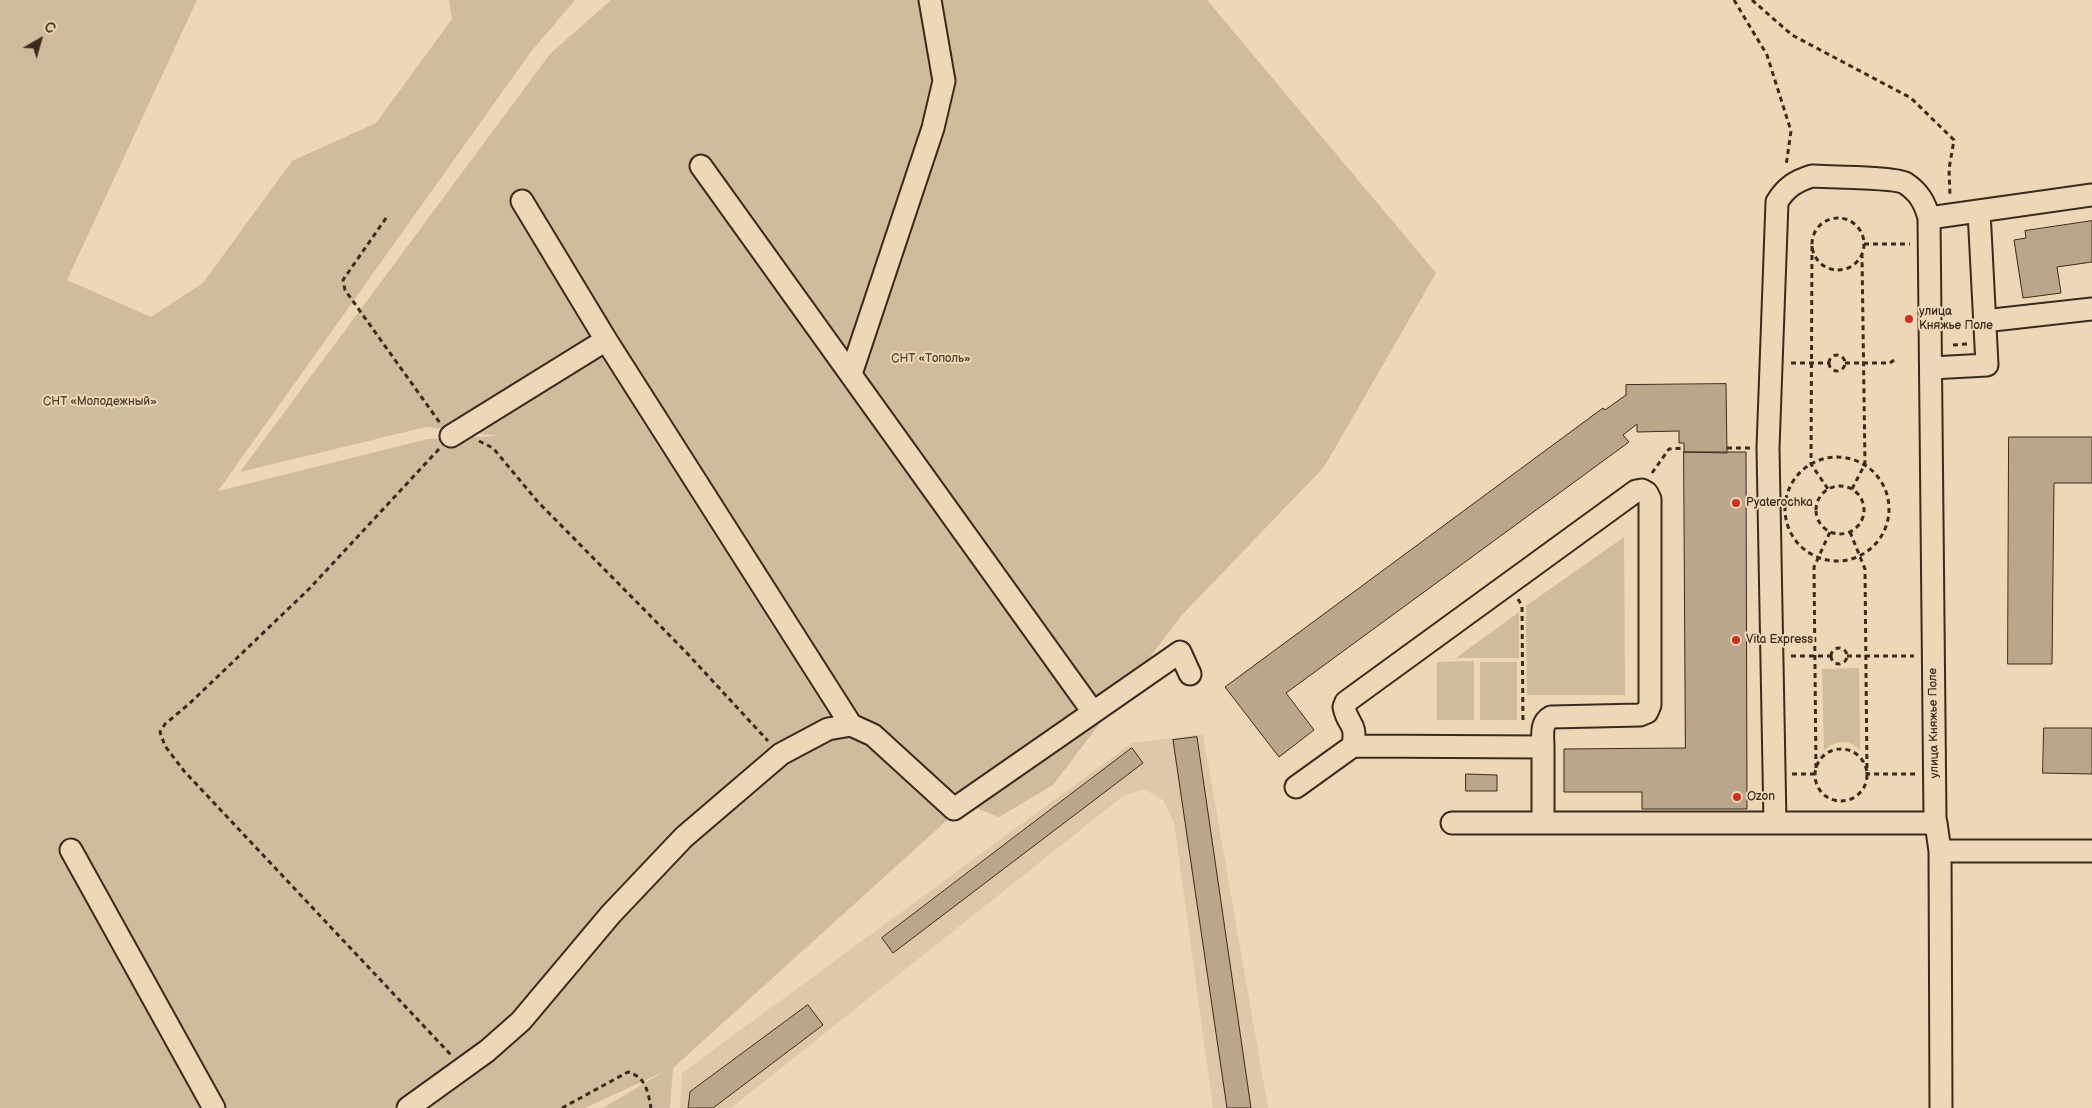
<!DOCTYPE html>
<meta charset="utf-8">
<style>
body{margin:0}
#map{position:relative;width:2092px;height:1108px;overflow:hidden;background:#edd7b6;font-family:"Balsamiq Sans",sans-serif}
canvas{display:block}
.north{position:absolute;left:15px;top:15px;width:50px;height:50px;-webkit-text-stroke:4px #edd7b6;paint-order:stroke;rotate:38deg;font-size:14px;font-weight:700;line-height:20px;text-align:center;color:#3b2a1e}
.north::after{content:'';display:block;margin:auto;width:18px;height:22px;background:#3b2a1e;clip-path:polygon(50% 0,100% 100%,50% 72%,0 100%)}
</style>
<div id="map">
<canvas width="2092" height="1108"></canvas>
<div class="north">С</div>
</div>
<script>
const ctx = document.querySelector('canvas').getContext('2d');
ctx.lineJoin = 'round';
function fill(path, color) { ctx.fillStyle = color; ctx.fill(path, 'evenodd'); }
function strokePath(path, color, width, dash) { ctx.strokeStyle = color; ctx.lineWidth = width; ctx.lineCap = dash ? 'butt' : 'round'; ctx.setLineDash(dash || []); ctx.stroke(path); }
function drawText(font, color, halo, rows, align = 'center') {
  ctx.font = font + ' "Balsamiq Sans",sans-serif'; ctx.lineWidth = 4; ctx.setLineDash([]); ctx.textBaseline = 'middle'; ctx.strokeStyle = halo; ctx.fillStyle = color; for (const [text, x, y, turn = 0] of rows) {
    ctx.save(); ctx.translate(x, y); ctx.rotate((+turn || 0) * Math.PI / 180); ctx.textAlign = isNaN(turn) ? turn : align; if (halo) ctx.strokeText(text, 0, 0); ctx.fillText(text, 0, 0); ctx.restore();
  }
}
fill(new Path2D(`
 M1203,734L1268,1108H1213L1174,822L1163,800L1144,789L1123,796L731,1108H680L682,1073L1132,743Z`), '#dec8a9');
fill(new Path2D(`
 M0,0H197L67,280L151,317L203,283L292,161L376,123L452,19L449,0H575L530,53L218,491L428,439L499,436L426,427L240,472L550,54L611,0H1207L1436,273L1324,467L1181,616L1053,785L999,817L965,804L673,1068L670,1108H603L665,1071L585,1108H0Z
 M1624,537L1625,695H1527L1526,606Z
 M1519,612V658H1456Z
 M1474,661V720H1437V662Z
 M1480,662H1517V720H1480Z
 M1859,668L1860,750C1848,739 1836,740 1824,750L1822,669Z`), '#d0bb9d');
const building = new Path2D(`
 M2092,221V262L2057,267L2061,293L2023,298L2014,240L2026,238L2025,231Z
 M1726,384L1727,453L1684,452V443H1679V431L1637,432V424L1623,435L1629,442L1286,693L1314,730L1279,757L1225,687L1603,408L1605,410L1626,395V385Z
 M2009,437H2092V483H2054L2052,664H2008Z
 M1684,452H1746L1747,809H1642V792H1564V749L1685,748Z
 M2044,728H2092V774L2043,773Z
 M1197,737L1251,1108H1227L1173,740Z
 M1132,748L1143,763L893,953L882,938Z
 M1466,774L1497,775V791H1466Z
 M808,1005L823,1025L713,1108H688L690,1092Z`);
fill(building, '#bba68c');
strokePath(building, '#3b2a1e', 1);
const minor = new Path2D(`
 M701,166L1093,712
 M522,201L606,340L851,725
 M1929,218L2092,195
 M1984,321L2092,309
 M1931,368L1987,365L1979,211
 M851,374L933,128L944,81L930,0
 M451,436L606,340
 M1353,746C1357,721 1348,727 1344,707L1346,702L1636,491L1642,490L1647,493L1650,499V705L1647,712L1640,715L1551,717C1540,723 1543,736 1543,747
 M1296,787L1353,746L1543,747V823H1775
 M1452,823H1543
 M1936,823H1775L1768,448L1777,202C1786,187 1796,181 1812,176C1829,177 1894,177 1905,183C1919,192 1925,203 1929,218L1935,819L1936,823L1940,851L1941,1108
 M71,850L214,1108
 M1940,851H2092
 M408,1108L487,1051L521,1021L611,914L684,837L781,754L828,729L851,725L873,735L954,809L1180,652L1190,674`);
strokePath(minor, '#3b2a1e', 25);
strokePath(new Path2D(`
 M1734,0L1767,55L1791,131L1786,166
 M1752,0L1792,35L1911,98L1954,140L1949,169L1950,196
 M386,218L343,280L345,290L440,423
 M1812 244a26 26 0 1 1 52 0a26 26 0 1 1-52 0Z
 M1864,244H1910
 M1812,246L1811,464L1828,489
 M1953,345L1967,344
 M1829 363a8 8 0 1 1 16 0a8 8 0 1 1-16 0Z
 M1791,363H1828
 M1845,363H1890L1894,360
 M479,441L493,448L538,502L685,651L768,741
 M1727,448H1750
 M439,449L310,588L189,704L165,724L160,732L165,746L184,771L451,1055
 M1785 509a52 52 0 1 1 104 0a52 52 0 1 1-104 0Z
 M1652,473L1669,449L1684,448
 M1816 510a24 24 0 1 1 48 0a24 24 0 1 1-48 0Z
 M1852,489L1865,464L1862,255
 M1850,532L1865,569L1867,774H1917
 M1518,599L1522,606L1523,724
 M1831 656a8 8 0 1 1 16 0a8 8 0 1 1-16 0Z
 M1791,656H1831
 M1847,656H1914
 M1815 775a26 26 0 1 1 52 0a26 26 0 1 1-52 0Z
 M1816,768L1814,567L1830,532
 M1792,774H1815
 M562,1108L628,1072C646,1077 648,1092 651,1108`), '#3b2a1e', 3, [5, 4]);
strokePath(minor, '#edd7b6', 21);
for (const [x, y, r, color] of [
 [1909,319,5,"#c8321e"],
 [1736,503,5,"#c8321e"],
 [1736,640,5,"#c8321e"],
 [1737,797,5,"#c8321e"]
]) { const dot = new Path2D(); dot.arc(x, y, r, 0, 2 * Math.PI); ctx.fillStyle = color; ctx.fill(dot); strokePath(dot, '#edd7b6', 2); }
drawText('12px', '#3b2a1e', '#edd7b6', [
 ["улица",1919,312],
 ["Княжье Поле",1919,326],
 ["Pyaterochka",1746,503],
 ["Vita Express",1746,640],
 ["Ozon",1747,797]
], 'left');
drawText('12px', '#514031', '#edd7b6', [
 ["СНТ «Тополь»",931,359],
 ["СНТ «Молодежный»",100,402]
]);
drawText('12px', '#3b2a1e', '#edd7b6', [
 ["улица Княжье Поле",1934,723,-91]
]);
</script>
